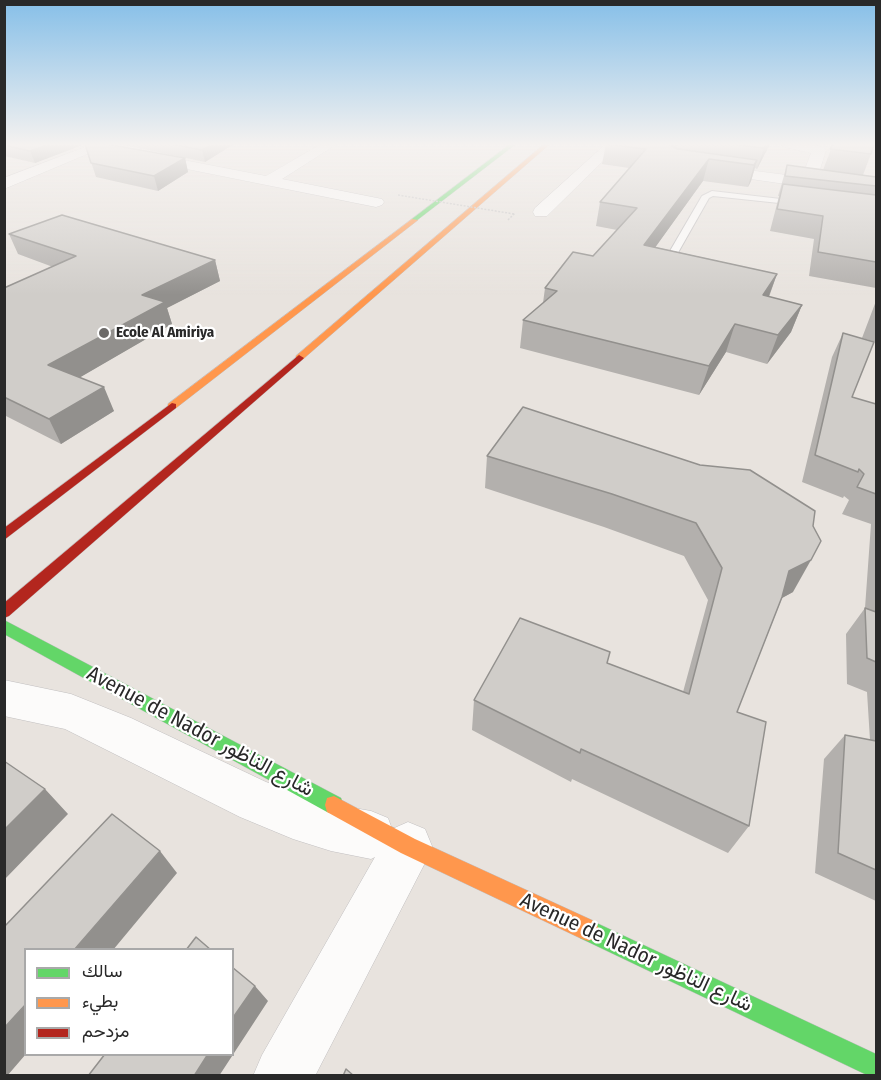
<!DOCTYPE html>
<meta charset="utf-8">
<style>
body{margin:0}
#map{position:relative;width:881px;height:1080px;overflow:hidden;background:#e8e3de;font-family:"Fira Sans Condensed",Vazirmatn,sans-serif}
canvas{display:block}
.frame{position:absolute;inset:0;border:6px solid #292929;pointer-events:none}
.legend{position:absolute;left:24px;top:948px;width:210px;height:108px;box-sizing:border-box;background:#fff;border:2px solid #a9a9a9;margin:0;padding:8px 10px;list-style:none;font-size:18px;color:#292929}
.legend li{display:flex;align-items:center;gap:12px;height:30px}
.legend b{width:30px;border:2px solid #a9a9a9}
</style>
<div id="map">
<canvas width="881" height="1080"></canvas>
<div class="frame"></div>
<ul class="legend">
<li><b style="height:8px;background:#63d668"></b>سالك</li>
<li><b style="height:8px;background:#ff974d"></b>بطيء</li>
<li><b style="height:8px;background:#b3261e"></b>مزدحم</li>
</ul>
</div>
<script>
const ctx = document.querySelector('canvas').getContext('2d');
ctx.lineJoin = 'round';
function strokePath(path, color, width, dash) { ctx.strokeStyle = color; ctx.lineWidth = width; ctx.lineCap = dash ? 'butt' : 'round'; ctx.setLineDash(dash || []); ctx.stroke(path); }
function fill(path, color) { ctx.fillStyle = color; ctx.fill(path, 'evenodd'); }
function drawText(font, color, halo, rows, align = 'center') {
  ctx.font = font + ' "Fira Sans Condensed",Vazirmatn,sans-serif'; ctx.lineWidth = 4.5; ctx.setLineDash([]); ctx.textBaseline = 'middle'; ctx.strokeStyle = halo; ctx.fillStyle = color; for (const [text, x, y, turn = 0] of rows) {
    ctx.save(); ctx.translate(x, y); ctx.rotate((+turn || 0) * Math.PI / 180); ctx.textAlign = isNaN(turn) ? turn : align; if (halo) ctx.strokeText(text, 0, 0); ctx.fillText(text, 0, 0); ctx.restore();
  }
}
const lane = new Path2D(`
 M712,191L798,201L802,203L798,205L713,196L709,198L671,265H665L663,263L702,196Z`);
const street = new Path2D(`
 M93,144H111L4,189V178Z
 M321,144H337L282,179L382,199L384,202L382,205L376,207L142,160L135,156L142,152L266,176Z
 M606,144H620L547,216H535L533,212L535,208Z
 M781,144H807L824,147L826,150L817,179L876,187V197L709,173L702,169L709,165L802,177L811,153L783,147Z
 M4,680L71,694L131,718L266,782L331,804L371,811L388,818L392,829L408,822L425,829L432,846L425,863L315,1076H253L262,1055L375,857L371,859L331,851L293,839L240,817L65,729L4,716Z`);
const fast = new Path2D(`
 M510,144H516L416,221H412V219Z
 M4,620L341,798L343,805L341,812L334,814L327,812L4,634Z
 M588,919L876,1054V1076L867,1075L580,938L577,930L580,922Z`);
const slow = new Path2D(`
 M544,144H550L302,360H296V356Z
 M412,219L418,220L176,408H168V404Z
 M334,796L415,839L596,922L599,930L596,938L588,941L580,938L401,853L327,812L325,805L327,798Z`);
const jam = new Path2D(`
 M299,355L304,358L302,360L9,616L4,618V603Z
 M172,403L176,404V408L4,540V528Z`);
strokePath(lane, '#c1bfc0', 2);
strokePath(street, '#c1bfc0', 1);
strokePath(fast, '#c1bfc0', 1);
strokePath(slow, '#c1bfc0', 1);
strokePath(jam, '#c1bfc0', 1);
strokePath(new Path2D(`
 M508,220L515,213`), '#c6c5c5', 1.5, [2, 1.5]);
fill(lane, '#fcfbfa');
fill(street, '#fcfbfa');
fill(fast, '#63d668');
fill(slow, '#ff974d');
fill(jam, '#b3261e');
strokePath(new Path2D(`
 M398,195L514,214`), '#c6c5c5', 1.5, [2, 1.5]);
fill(new Path2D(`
 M4,144H85L35,163L4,156Z
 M85,144L185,158L188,172L158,191L96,177Z
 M119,144H234L205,162Z
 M606,144H770L757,169L755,168L751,181L748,187L703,181L655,247L777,274L769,297L802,305L791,332L767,364L726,352L699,395L520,348L523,320L543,303L545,288L593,256L617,230L596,226L600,202L629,168L602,164Z
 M833,144L871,154L863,175L876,177V288L809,276L814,239L770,231L779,196H778L781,186L787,165L823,170Z
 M9,234L215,260L220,281L167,308L172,324L80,377L114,411L61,444L4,415V288L53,267L18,254Z
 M876,301V342L862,338Z
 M843,333L852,397L876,404V901L815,873L824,759L845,735L870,740L867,692L847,684L846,634L865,608L871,524L842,514L849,500L844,496L843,498L802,482L832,357Z
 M487,456L700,465L793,592L782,598L737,712L749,826L728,853L572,779L571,782L472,730L474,700L607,663L683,692L708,600L684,556L604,527L485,488Z`), '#b3b0ad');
fill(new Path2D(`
 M50,144H85L35,163L30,151Z
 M213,144H234L205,162L202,150Z
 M670,144H677L674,158Z
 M766,144H770L757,169L764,148Z
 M185,158L188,172L158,191L154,176Z
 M709,159L703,181L639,270L644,245Z
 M757,160L751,181L748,187L754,165Z
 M215,260L220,281L167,308L172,324L60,389L48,365L142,295Z
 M777,274L767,301L763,295Z
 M802,305L791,332L767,364L778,335Z
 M735,324L726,352L699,395L709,366Z
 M104,387L114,411L61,444L49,419Z
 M811,560L793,592L771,604L789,571Z
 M45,789L68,814L4,880V830Z
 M160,851L177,873L113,950H74Z
 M255,986L268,1001L219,1076H194L208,1054H232V1019Z
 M26,1004V1054L7,1076H4V1028Z`), '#92908d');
const building = new Path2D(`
 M4,144H50L30,151L4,145Z
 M85,144H106L185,158L154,176L91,163Z
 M172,144H213L202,150Z
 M606,144H670V145L678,149L757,160L754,165L709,159L644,245L777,274L763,295L802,305L778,335L735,324L709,366L523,320L557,291L545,288L573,252L593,256L637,208L600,202L646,149Z
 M731,144H766L764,148Z
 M833,144H874L871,154L830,149Z
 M787,165L876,177V186L785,176Z
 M783,184L876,195V262L818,252L823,216L777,209Z
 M62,215L215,260L142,295L165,302L48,365L104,387L49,419L4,397V288L76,256L9,234Z
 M843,333L874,342L852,397L876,404V494L857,487L864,474L859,469L858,472L815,455Z
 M523,407L700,465L750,470L815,511L813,526L821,541L811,560L789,571L782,597L737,712L766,722L749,826L581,749L580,753L474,700L520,618L610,652L607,663L689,694L722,568L696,523L612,494L487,456Z
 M865,608L876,612V662L867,658Z
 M845,735L876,741V870L838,853Z
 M4,761L45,789L4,830Z
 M112,814L160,851L74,950H26V1004L4,1028V927Z
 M196,937L211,950H186Z
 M232,967L255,986L232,1019Z
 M105,1054H208L194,1076H88Z
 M346,1069L354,1076H343Z`);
fill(building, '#d0cdc9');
strokePath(building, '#92908d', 1.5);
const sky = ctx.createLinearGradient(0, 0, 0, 295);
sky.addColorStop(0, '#86bfe8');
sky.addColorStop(0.49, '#f5f2f0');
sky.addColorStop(1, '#f5f2f000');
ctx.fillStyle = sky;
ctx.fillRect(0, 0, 881, 295);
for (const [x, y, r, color] of [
 [104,333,6,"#6c6a68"]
]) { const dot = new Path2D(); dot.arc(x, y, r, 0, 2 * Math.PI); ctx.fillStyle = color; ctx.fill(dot); strokePath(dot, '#fff', 2); }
drawText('bold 15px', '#292929', '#fff', [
 ["Ecole Al Amiriya",116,333]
], 'left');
drawText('21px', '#292929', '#fff', [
 ["Avenue de Nador شارع الناظور",200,732,28],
 ["Avenue de Nador شارع الناظور",636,953,25]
]);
</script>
